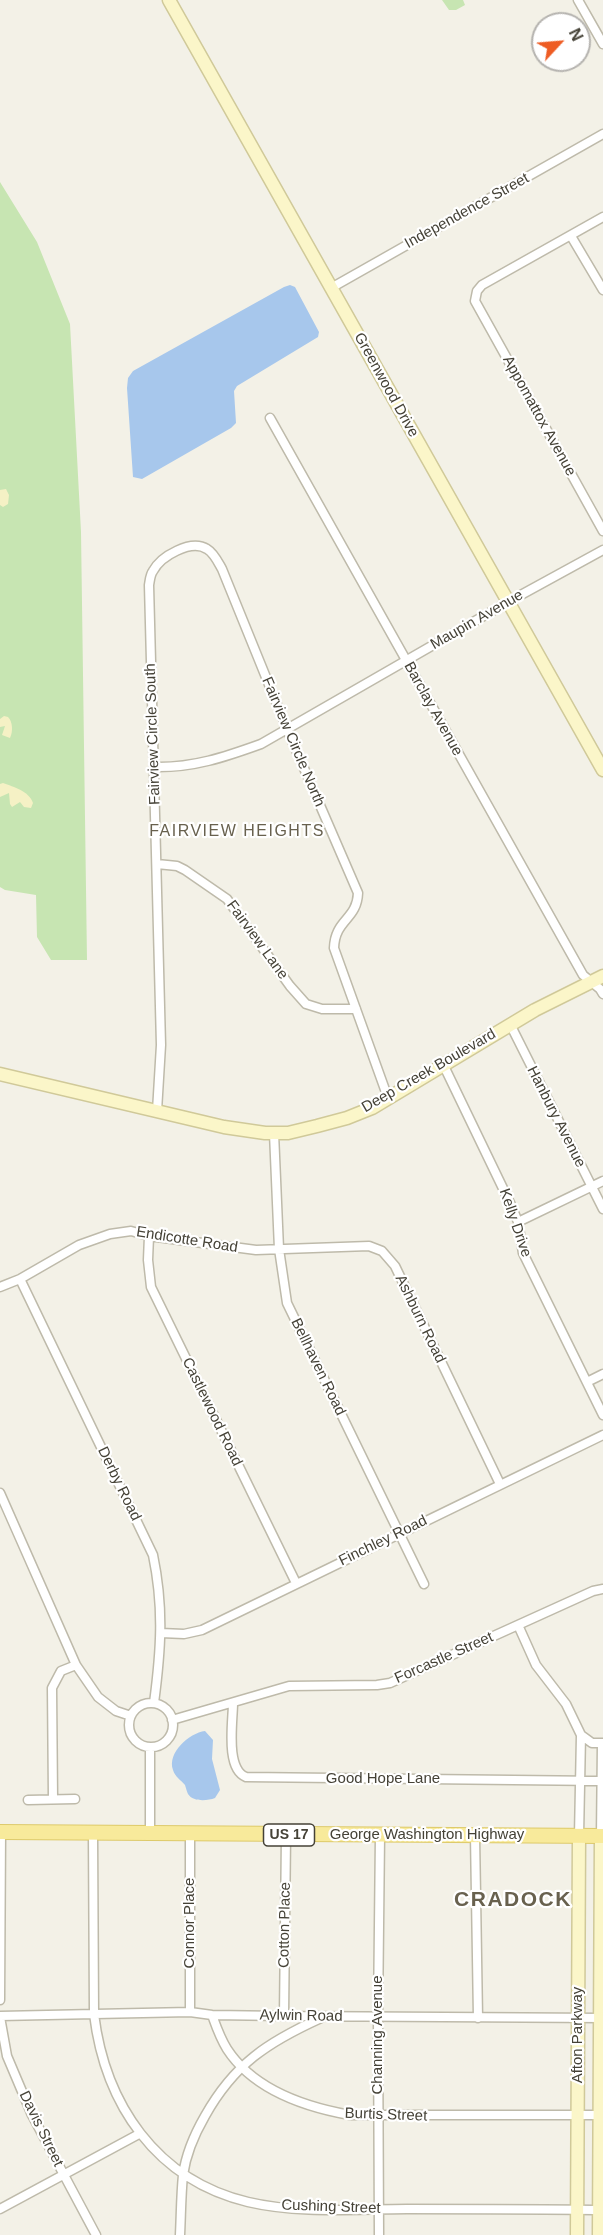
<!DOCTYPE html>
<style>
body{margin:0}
#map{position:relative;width:603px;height:2235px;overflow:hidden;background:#f3f1e7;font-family:Arial,sans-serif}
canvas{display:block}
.north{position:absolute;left:531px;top:12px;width:60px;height:60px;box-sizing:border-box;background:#fff;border:2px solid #b5b3af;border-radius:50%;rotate:64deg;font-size:16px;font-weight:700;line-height:24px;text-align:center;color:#454237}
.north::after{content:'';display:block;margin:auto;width:21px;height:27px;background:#ee5c23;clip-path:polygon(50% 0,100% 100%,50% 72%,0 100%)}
</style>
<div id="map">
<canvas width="603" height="2235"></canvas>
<div class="north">N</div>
</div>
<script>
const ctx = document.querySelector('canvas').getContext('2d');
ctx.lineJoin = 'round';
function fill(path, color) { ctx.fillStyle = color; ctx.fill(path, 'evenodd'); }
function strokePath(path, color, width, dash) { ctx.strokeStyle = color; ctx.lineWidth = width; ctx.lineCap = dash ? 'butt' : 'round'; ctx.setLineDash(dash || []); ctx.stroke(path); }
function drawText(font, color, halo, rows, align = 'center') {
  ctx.font = font + ' Arial,sans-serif'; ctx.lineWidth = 4.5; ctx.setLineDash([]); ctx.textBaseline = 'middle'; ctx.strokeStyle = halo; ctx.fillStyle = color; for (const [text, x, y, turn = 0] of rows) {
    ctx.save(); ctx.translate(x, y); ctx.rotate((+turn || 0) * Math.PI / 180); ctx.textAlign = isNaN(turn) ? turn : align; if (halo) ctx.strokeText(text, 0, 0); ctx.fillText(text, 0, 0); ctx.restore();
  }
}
fill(new Path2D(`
 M442,0H463L465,5L456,10H449Z
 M0,182L37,242L70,324L81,532L87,960H51L37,937L36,895L5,890L0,887Z`), '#c7e5b2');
fill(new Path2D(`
 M6,489L9,495L8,504L3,507L0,505V490Z
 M4,716L8,717C13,722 13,732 10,738L2,735L5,726L0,727V719Z
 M3,783C14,787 29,791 33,803L31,808L24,807L20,802L12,807L10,804L9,793L0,797V784Z`), '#f5f1c5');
fill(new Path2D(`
 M290,285L295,287L319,332L318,337L237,386L234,391L236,423L231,428L142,479L133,477L127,388L128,378L133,371L284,287Z
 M205,1731L213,1740L212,1759L220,1790L215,1798C207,1801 193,1802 188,1794C187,1792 186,1788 185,1785C181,1780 175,1777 173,1770C167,1753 189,1733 205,1731Z`), '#a7c7ec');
const street = new Path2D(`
 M578,0L603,44
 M603,217L482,285L477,291L475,301L603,531
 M571,236L603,290
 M331,288L603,134
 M270,418L583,975L600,989L603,994
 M154,767C193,768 225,757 261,744L508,602L603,550
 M157,864L177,866L185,870L227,899L290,986L306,1004L322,1009H356
 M510,1024L603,1209
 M443,1064L511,1205L518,1222L523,1253L603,1415
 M157,1111L161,1045L149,585C150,580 150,575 153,571C161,556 191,539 207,549C214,553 218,562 222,569L287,729L358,893C357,920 335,919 334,948L388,1098
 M274,1133L279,1249L287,1303L424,1584
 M518,1222L603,1181
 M149,1236L148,1260L151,1287L296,1583
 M20,1279L153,1555C164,1608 161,1650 154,1703
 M0,1287L20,1279L79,1245L110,1234L131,1231L149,1236L256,1250L369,1246L382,1251L395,1266L500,1484
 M587,1382L603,1374
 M0,1493L76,1665L98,1697L116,1711L131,1716
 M518,1625L536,1665L566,1704L581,1735L592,1743H603
 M161,1633L184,1634L202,1630L603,1435
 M233,1703C233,1721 225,1769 246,1777L602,1781
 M129 1725a22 22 0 1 1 44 0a22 22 0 1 1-44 0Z
 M172,1720L289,1686L377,1685L390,1683L593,1591L603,1589
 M53,1799L52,1688L61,1671L76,1665
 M28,1800L75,1799
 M93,1833L94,2014C105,2104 156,2180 248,2202C299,2214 355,2209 407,2209C472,2209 537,2209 603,2210
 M150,1833V1747
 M475,1835L478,2018
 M579,1836L581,1735
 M601,1836L602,1743
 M0,2000L1,1832
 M190,2012V1833
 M212,2015C216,2026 220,2038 227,2049C253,2089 305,2107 350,2115H603
 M0,2016L190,2012L212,2015L284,2016L603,2018
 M284,2016L286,1835
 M0,2017L7,2056L32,2115L96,2235
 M0,2209L139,2134
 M180,2235C181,2215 181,2195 183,2175C186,2154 194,2135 205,2116C234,2064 268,2042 321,2018
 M379,2235L378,2016L380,1835`);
const secondary = new Path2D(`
 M169,0L603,770
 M0,1074L224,1127L265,1133H288L317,1126L347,1118L372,1108L535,1010L603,976
 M577,2235L579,1836
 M599,2235L601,1836`);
const primary = new Path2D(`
 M0,1832L603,1836`);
strokePath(street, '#bebaaa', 11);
strokePath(secondary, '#d0c999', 15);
strokePath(primary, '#ddca6b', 16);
strokePath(street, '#fff', 8);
strokePath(secondary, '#fbf6c9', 12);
strokePath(primary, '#f8ea9b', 14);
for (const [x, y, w] of [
 [289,1835,51]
]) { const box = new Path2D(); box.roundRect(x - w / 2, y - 11, w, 22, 4.5); ctx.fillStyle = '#fff'; ctx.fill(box); strokePath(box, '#454237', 1.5); }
drawText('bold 14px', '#454237', null, [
 ["US 17",289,1835]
]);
drawText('15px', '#454237', '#fff', [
 ["Independence Street",467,211,-29],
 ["Greenwood Drive",386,385,61],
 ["Appomattox Avenue",539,416,61],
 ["Maupin Avenue",477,620,-30],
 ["Barclay Avenue",433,709,61],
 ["Fairview Circle South",153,734,-92],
 ["Fairview Circle North",293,742,67],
 ["Fairview Lane",257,940,54],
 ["Deep Creek Boulevard",429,1071,-30],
 ["Hanbury Avenue",556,1117,63],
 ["Kelly Drive",515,1223,71],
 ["Endicotte Road",187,1240,9],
 ["Ashburn Road",420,1319,64],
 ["Bellhaven Road",318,1367,64],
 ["Castlewood Road",212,1412,64],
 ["Derby Road",119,1484,64],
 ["Finchley Road",383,1541,-26],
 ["Forcastle Street",444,1658,-24],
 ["Good Hope Lane",383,1779],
 ["George Washington Highway",427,1835],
 ["Connor Place",190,1923,-90],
 ["Cotton Place",285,1925,-89],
 ["Aylwin Road",301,2016,1],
 ["Channing Avenue",378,2035,-90],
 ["Afton Parkway",578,2035,-90],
 ["Burtis Street",386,2115,2],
 ["Davis Street",41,2129,64],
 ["Cushing Street",331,2207,2]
]);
ctx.letterSpacing = '1.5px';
drawText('16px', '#68614e', '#fff', [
 ["FAIRVIEW HEIGHTS",237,832]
]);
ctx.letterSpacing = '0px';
ctx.letterSpacing = '1.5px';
drawText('bold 21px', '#68614e', '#fff', [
 ["CRADOCK",513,1900]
]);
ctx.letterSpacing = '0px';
</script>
